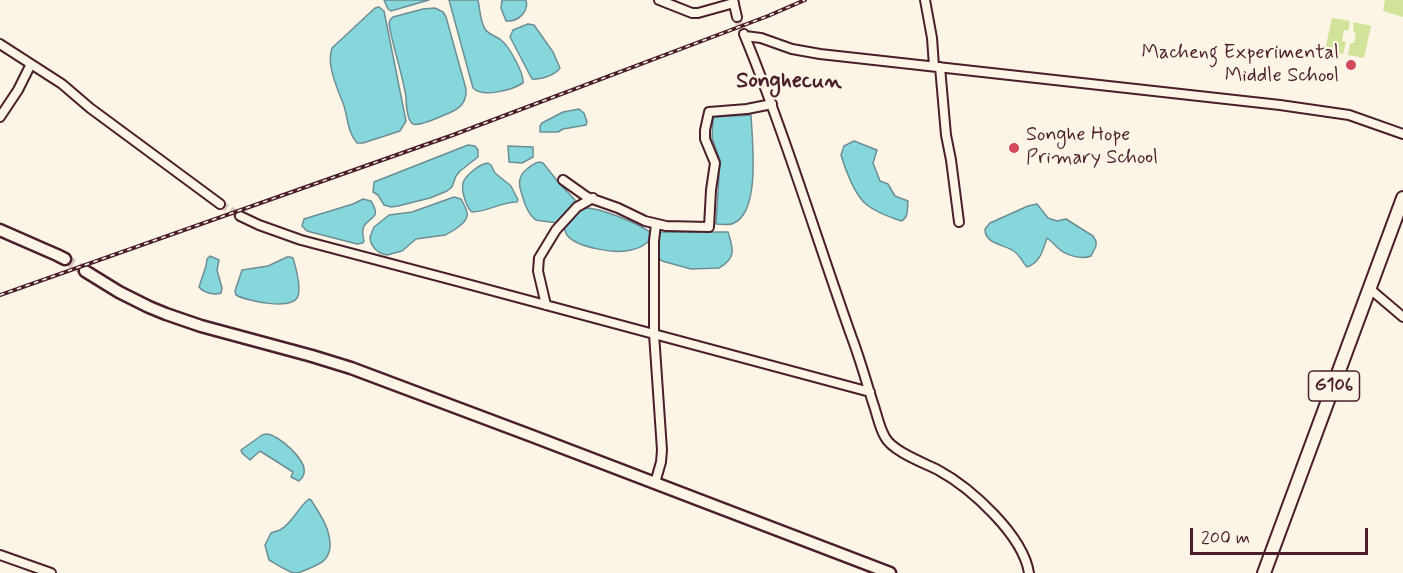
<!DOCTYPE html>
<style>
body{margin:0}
#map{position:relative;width:1403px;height:573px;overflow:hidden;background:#fcf5e5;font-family:Mynerve,sans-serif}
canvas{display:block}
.scale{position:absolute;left:1190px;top:528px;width:178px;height:27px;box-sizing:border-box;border:3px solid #4a1f2b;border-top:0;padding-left:8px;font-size:18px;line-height:21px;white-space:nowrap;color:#4a1f2b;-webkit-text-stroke:4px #fcf5e5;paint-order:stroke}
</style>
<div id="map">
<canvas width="1403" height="573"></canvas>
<div class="scale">200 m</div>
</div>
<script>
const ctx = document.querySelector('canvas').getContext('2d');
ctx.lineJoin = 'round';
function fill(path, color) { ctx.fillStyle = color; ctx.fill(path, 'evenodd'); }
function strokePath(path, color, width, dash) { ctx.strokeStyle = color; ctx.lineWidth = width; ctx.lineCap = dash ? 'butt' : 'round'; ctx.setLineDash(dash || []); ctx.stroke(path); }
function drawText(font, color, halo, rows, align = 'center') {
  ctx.font = font + ' Mynerve,sans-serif'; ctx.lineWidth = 4.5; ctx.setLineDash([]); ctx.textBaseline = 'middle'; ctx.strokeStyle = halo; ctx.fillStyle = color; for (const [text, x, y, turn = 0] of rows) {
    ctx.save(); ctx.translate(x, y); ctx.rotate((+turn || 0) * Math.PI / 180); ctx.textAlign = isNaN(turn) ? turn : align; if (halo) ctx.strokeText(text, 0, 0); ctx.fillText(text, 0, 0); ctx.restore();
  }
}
fill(new Path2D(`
 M1385,0H1403V17L1383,11Z
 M1332,18L1350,21L1348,31L1344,30L1342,41L1346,42L1343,54L1325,50Z
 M1354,22L1371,26L1364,58L1348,55L1350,43H1354L1356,33L1353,32Z`), '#d0e398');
const water = new Path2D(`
 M384,0H429L391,11L388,9Z
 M449,0H478C480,9 480,21 485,29C489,35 496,36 501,40C509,46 524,73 523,83C512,90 483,98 473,88Z
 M502,0H526C529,12 518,22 506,21L501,8Z
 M379,7L384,11L406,121L400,131L363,143H357C347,132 348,116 343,103C338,91 333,79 331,67C330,61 330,54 332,48L375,8Z
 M435,8L443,12L446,17L466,89C467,102 460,109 449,113C441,116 420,127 413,124C407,121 406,103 406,97C402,72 393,48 389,24L390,20L393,17L423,9Z
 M528,24L534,25L553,52L560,68C555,75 541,80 532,79L510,37L513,30Z
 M579,109L584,113L587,122L586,125L563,129L558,132H540V126L542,123L563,112Z
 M751,115C752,139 761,211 734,223C729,226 722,224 716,224L720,160L712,138L713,117Z
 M854,141L877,150L873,163L880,181L888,184L895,196L908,201C907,209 909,218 901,221C890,217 877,213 867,205C855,196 845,169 841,155L844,146Z
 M468,145L475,146L478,150V157L460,171L456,176L452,187L447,191L430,198L398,206L391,207L384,205L378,195L373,192L374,182Z
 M508,146L533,147V157L522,163L509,162Z
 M539,162L543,163L559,183L575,200V203L556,223C552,222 539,221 536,220C531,217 527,209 525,204C521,191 514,179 527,169C531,166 534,163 539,162Z
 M488,163L491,165L495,173L511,186L518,200L517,202C501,202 487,212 472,212C468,209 467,205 465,200C460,184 462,179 475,169C479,166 482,164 488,163Z
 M454,197L461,199C469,213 471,218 457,228C453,231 449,233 445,235L416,239L402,251L387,255L380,253L375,249L371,243L370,237L374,227L389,215L412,212Z
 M363,199L371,201C382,219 370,216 364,226C362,230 363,237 364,241L363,243L357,244L307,231L302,226L304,219L353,204Z
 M1037,204L1048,218L1057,221L1066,219L1093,236L1096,241V246L1091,256C1081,260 1065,255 1058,248C1054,244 1051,241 1047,238C1043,250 1040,263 1027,267C1023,263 1020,256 1015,252C1005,244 985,245 985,229L990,223L1028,206Z
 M584,208C599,207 637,223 650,232L648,242C643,246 637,249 631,250C616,254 577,248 567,235C565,232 565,230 564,227L576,212Z
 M660,232H728C733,248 737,258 719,268L691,269L662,261L658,257L659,234Z
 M210,256L219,260L217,270L222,288L221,293C214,296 203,292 199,287L206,266L207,259Z
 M287,257H290L293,258C296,268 301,287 298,296C293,311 246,301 236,295L235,291L242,270L268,266Z
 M266,434C278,434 307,460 304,473C304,476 301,479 299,481L291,477L293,472L260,451L250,460L242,453L241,450L262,435Z
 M309,499L311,500C319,513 329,526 330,543C331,562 317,565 303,571C298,573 300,573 294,573C286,571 276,564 269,560L265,545L271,533C274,532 277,531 280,530C293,523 298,507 309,499Z`);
fill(water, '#85d7dc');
strokePath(water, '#6d8d95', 1.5);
strokePath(new Path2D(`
 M737,17L743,33
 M220,204L240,216`), '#d8cac0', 8, [8, 4]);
strokePath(new Path2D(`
 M65,259L85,271`), '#d8cac0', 10, [10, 5]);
const minor = new Path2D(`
 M659,0L692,13H698L734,3
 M733,0L737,17
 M925,0L932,38L934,66
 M744,34C785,134 816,237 852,338C860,359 866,381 873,403C877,414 879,427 885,437C892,451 924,463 938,470C971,488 1023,535 1029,573
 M745,36L761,38L792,49L820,54L1280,105L1349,115L1403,134
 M0,44L62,84L90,108L220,204
 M940,67L946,135L951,160L959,222
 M0,117L18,90L31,64
 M563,180L587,197L618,208L645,221L666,226L709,227L711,190L715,163L705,139V130L709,112L747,109L772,104
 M240,216L259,225L301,240L460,282L870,392
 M1370,289L1403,317
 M546,305L538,271L539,258L556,230L577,207L593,198
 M655,483L661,462L662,450L654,334V241L656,224
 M0,555L51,573`);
const major = new Path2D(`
 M0,230L57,255L65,259
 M85,271L119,292L149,307L166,314L201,326L312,356L351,368L532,436L890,573`);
const highway = new Path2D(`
 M1264,573L1403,198`);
strokePath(minor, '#4a1f2b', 12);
strokePath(major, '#4a1f2b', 15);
strokePath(highway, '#4a1f2b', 16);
strokePath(minor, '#fcf5e5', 8);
strokePath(major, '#fcf5e5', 10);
strokePath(highway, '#fcf5e5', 12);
const rail = new Path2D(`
 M0,295L453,135L768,16L805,0`);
strokePath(rail, '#4a1f2b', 4);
strokePath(rail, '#fcf5e5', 1.5, [4.5]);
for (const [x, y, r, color] of [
 [1351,65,6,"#d1495b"],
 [1014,148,6,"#d1495b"]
]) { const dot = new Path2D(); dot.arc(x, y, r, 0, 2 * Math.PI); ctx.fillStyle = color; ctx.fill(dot); strokePath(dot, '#fcf5e5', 2); }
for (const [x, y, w] of [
 [1334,386,51]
]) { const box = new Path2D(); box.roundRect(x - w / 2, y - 15, w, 30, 4.5); ctx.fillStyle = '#fcf5e5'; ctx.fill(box); strokePath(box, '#4a1f2b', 1.5); }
drawText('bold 18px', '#4a1f2b', null, [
 ["G106",1334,386]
]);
drawText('20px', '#4a1f2b', '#fcf5e5', [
 ["Macheng Experimental",1339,54],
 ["Middle School",1339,77],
 ["Songhe Hope",1026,136,"left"],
 ["Primary School",1026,159,"left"]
], 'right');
drawText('bold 22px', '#4a1f2b', '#fcf5e5', [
 ["Songhecun",789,82]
]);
</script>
